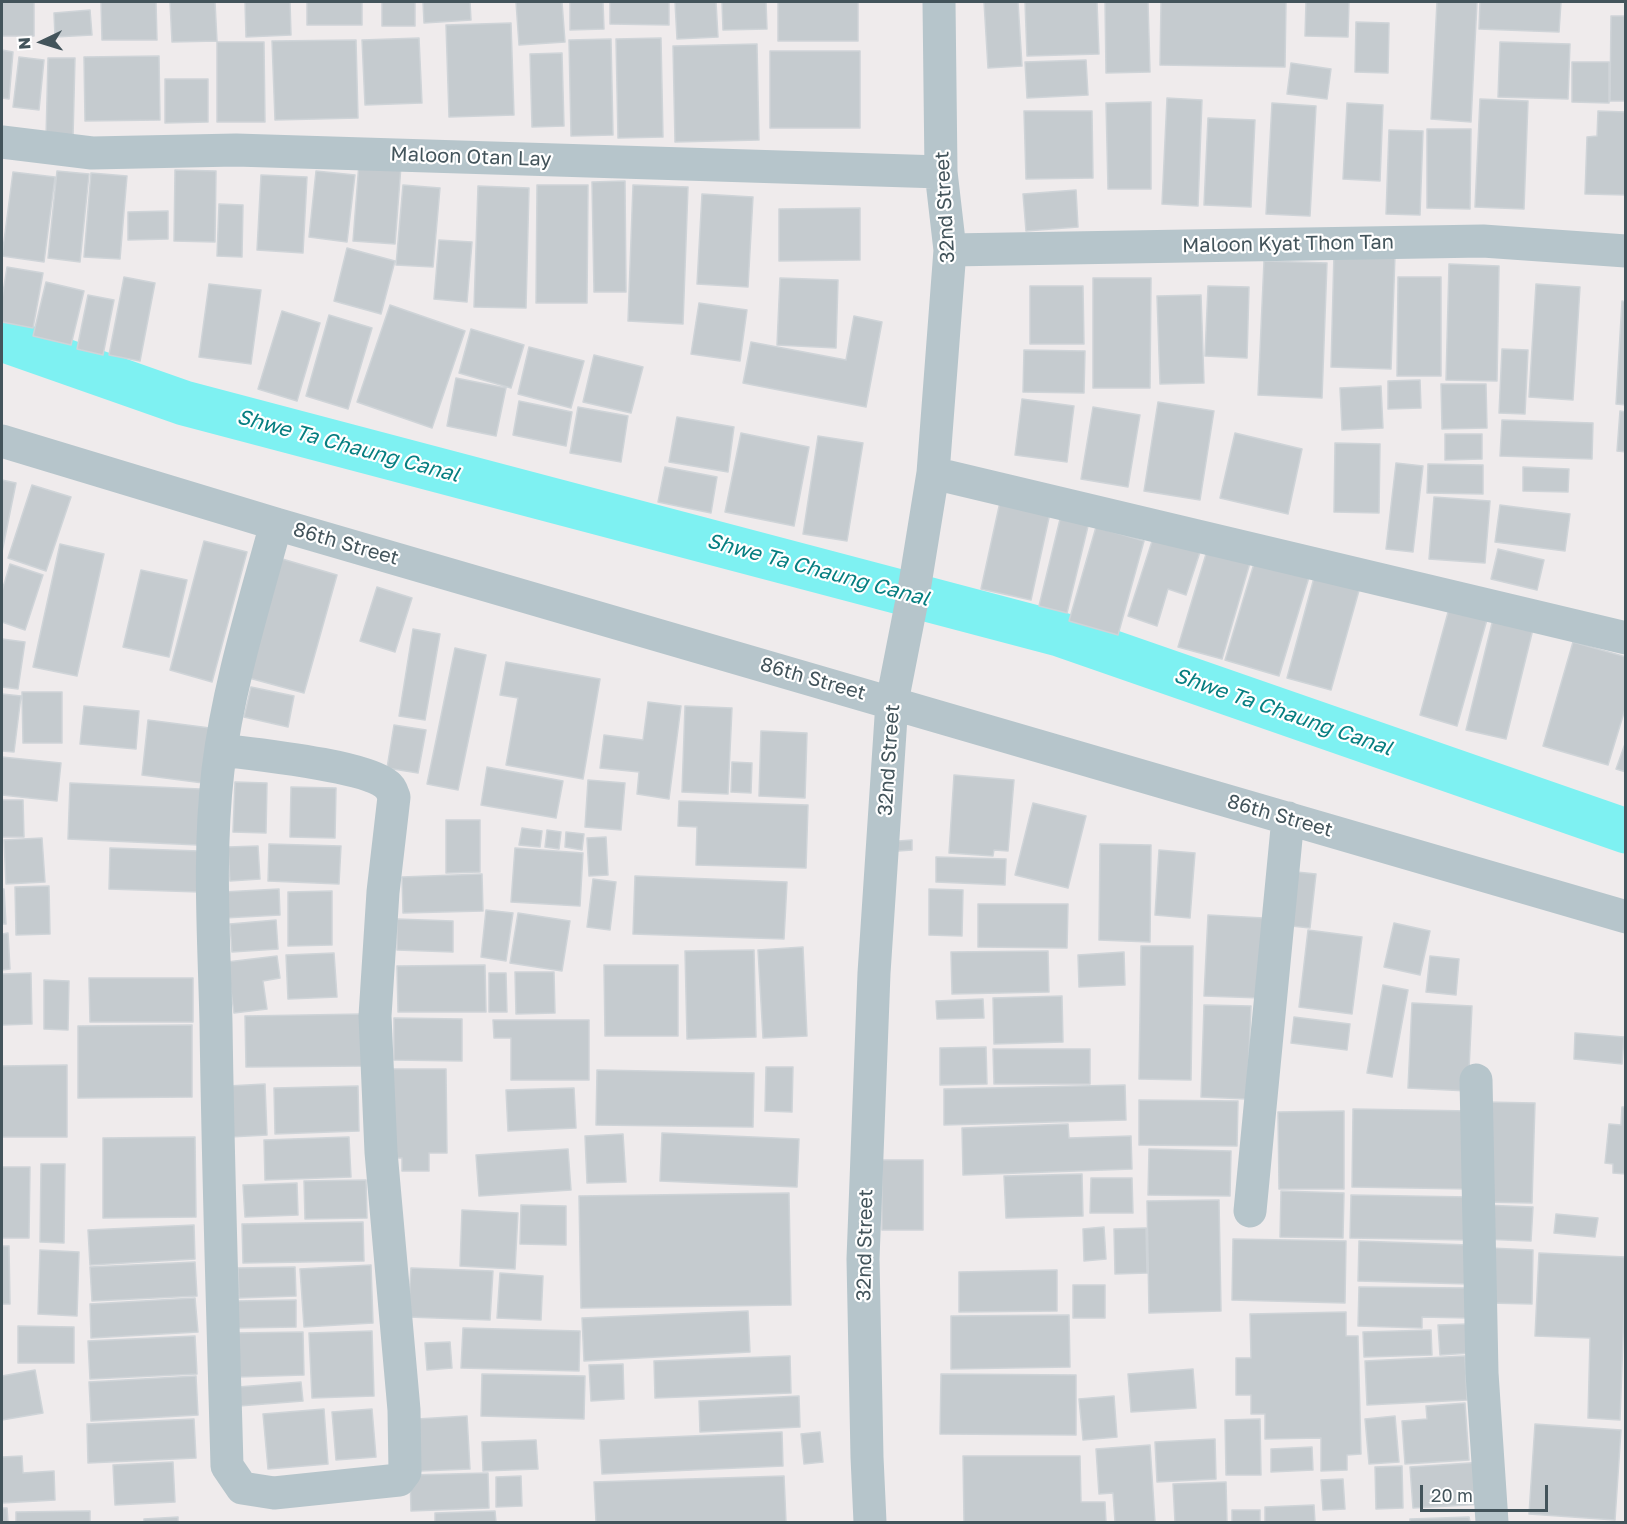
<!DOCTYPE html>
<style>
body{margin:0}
#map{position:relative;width:1627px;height:1524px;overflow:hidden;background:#efebec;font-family:"Golos Text",sans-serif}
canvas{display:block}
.frame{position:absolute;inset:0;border:3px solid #43545b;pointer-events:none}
.north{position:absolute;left:12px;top:12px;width:60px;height:60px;-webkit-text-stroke:4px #fff;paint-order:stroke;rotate:266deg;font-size:16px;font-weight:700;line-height:24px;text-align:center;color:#43545b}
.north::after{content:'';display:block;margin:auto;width:21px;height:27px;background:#43545b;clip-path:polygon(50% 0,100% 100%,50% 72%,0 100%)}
.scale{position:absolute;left:1420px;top:1485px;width:128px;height:27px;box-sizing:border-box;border:3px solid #43545b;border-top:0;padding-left:8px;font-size:18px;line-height:21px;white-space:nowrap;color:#43545b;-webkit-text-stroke:4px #fff;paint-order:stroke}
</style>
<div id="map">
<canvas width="1627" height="1524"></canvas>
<div class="frame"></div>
<div class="north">N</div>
<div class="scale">20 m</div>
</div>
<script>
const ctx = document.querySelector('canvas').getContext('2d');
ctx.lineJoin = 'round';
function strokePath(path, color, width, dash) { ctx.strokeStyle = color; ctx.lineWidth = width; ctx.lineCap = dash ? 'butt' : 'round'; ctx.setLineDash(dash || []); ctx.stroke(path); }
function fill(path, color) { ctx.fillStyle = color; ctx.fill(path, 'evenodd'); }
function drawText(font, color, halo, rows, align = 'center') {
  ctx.font = font + ' "Golos Text",sans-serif'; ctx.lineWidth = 4.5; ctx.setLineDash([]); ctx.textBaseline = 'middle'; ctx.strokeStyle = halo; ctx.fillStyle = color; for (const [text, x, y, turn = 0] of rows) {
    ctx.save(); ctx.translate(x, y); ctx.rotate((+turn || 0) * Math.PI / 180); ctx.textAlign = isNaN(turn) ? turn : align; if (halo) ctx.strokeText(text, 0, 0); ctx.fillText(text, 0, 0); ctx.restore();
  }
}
strokePath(new Path2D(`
 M2,339L184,403L1059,634L1626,831`), '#7ef1f2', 45);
const building = new Path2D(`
 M2,2H34V36H2Z
 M101,2H156L157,40H102Z
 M170,2H215L217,41L172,42Z
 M245,2H290L291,35L246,37Z
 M307,2H362V25H307Z
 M382,2H415V26H382Z
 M423,2H470L471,20L424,23Z
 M516,2H562L565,42L519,45Z
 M570,2H603L604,29L570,30Z
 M610,2H669V25L610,24Z
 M675,2H716L718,37L677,39Z
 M722,2H766L767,29L723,30Z
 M778,2H858V41H778Z
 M984,2H1018L1022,66L988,68Z
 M1025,2H1097L1099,54L1027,56Z
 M1105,2H1148L1150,72L1106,73Z
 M1161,2H1286L1285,67L1160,65Z
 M1306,2H1349L1348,37L1305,36Z
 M1437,2H1477L1471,122L1431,119Z
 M1480,2H1561L1559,32L1479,29Z
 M90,10L92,35L55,37L54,13Z
 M1611,16H1626V101H1610Z
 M1356,22L1389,23L1388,73L1355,72Z
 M511,23L514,115L449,117L446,25Z
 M419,38L422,103L365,105L362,40Z
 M661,38L663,137L618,138L616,39Z
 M611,39L613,135L571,136L569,40Z
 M356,40L358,118L275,120L272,41Z
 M217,42H264L265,122H217Z
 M1500,42L1570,44L1568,99L1498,97Z
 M757,44L759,140L675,142L673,46Z
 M2,50L13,52L9,99L2,98Z
 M770,51H860V128H770Z
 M562,53L564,126L532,127L530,54Z
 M159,56L160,120L85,121L84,57Z
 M19,57L44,60L39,110L13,107Z
 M48,58H75L73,138H46Z
 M1086,60L1088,95L1027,98L1025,62Z
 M1572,62H1609V103L1572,102Z
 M1291,63L1331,69L1327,99L1287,94Z
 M165,79H208V122L165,123Z
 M1167,98L1202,100L1198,206L1162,204Z
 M1480,99L1528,101L1524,209L1475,207Z
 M1151,102V189H1108L1106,103Z
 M1272,103L1316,106L1310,216L1266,214Z
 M1347,103L1383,105L1380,181L1343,179Z
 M1024,111H1092L1093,178L1026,179Z
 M1598,111L1626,112V195L1585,194L1587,137L1597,136Z
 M1208,118L1255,120L1251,207L1204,205Z
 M1427,129H1471L1470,209L1427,208Z
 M1389,130L1423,131L1420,215L1386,214Z
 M359,163L401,166L395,244L353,241Z
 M175,170L216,171L215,242L174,241Z
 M57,171L89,174L80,262L48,258Z
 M316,171L355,175L347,242L309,237Z
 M13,172L55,177L44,262L2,256Z
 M91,173L127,176L120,259L84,257Z
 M261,175L307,177L303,253L257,250Z
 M625,181L626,292H594L592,182Z
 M403,185L440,188L433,267L396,265Z
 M537,185H588L587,303H536Z
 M633,185L688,187L683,324L628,321Z
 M478,186L529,188L526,308L474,307Z
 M1076,190L1078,227L1026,231L1023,194Z
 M702,194L753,197L748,287L697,284Z
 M219,204L243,205L242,257L217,256Z
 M860,208V260L779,261V209Z
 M168,211V239L128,240V212Z
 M439,240L472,242L467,302L434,299Z
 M347,248L395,261L381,314L334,301Z
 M1334,253L1395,255L1391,369L1331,367Z
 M1264,261L1327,263L1322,398L1258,395Z
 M1449,264L1499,266L1497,381L1446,380Z
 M7,267L43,273L33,328L2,322V299Z
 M124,277L155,283L140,361L109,355Z
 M1398,277H1441V376H1397Z
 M780,278L838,280L836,348L777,345Z
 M1093,278H1151L1150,388H1093Z
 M46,282L84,291L71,345L33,336Z
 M209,284L261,290L251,364L199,357Z
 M1536,284L1580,287L1573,400L1529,397Z
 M1030,286H1083L1084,344H1030Z
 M1208,286L1249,287L1247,358L1205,356Z
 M88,295L114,300L103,355L77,349Z
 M1201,295L1204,383L1160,384L1157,296Z
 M1622,301L1626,302V405L1616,404Z
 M699,303L747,310L740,361L691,354Z
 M390,305L465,331L432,428L357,402Z
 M282,311L320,323L297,401L258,389Z
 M329,315L372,328L348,409L306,396Z
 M854,316L882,322L866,407L743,383L751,342L846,360Z
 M471,329L524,345L511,388L459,373Z
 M529,347L584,361L571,408L518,394Z
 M1502,349L1528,350L1525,414L1499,413Z
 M1024,350L1085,351L1084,393L1023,392Z
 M594,355L643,367L631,413L583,402Z
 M456,378L506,388L496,436L447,426Z
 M1420,380L1421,408L1388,409V381Z
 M1441,384H1486L1487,428L1442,429Z
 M1381,386L1383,428L1342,430L1340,388Z
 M1022,399L1074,406L1067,462L1015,455Z
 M519,401L572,412L566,446L513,435Z
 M1158,402L1214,411L1200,500L1144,491Z
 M578,407L628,416L621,462L570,453Z
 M1093,407L1140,415L1128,487L1081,479Z
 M1620,411L1626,412V452L1617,451Z
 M677,417L734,427L728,472L669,462Z
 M1502,420L1593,423L1592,459L1500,456Z
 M741,433L809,447L794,526L725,512Z
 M1235,433L1302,449L1288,514L1220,498Z
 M1445,434H1482V459L1445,460Z
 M818,436L863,443L847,541L803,534Z
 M1335,443L1380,444L1379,513L1334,512Z
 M1396,463L1423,466L1413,552L1386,549Z
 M1428,464L1483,465V494L1427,493Z
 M665,467L717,477L711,513L658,502Z
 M1523,467L1569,469L1568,492L1523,491Z
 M2,480L16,483L2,552Z
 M32,485L71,497L46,571L8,558Z
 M1434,497L1490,501L1485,563L1429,559Z
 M1000,502L1050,513L1031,600L981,589Z
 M1500,505L1570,514L1565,551L1495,542Z
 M1062,511L1090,518L1067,613L1039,606Z
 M1096,527L1144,541L1118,635L1069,621Z
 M1154,535L1201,549L1186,595L1168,589L1157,626L1128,616Z
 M204,541L247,552L212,682L170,670Z
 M60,544L104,554L77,676L33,667Z
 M1209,544L1252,556L1222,659L1178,647Z
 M1498,549L1544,560L1537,590L1491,579Z
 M272,556L337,575L304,693L238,675Z
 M1256,557L1310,574L1279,676L1225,660Z
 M10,564L43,575L25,630L2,622V591Z
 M141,570L187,580L169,657L123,647Z
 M1315,574L1360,587L1331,690L1287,678Z
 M377,587L412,598L395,652L360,641Z
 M1450,605L1488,616L1457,726L1420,715Z
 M1494,615L1534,625L1506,739L1466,730Z
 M413,629L440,634L425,720L399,716Z
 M2,639L25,642L18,689L2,687Z
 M1573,642L1626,657V706L1608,765L1543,746Z
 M455,648L486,655L458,790L427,784Z
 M506,662L600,679L583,779L506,765L518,698L500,695Z
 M251,687L294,696L288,727L244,717Z
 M22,692H62V743H23Z
 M2,694L21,696L14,752L2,751Z
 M648,702L681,706L669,799L637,794L639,772L600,768L604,735L643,740Z
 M84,706L139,711L136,749L80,744Z
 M685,706L732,708L728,794L682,792Z
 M148,720L210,728L203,783L142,775Z
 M394,725L426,730L418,773L387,768Z
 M761,731L807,733L805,798L759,796Z
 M1626,741V772L1616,769Z
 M2,757L61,763L57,801L2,795Z
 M732,762L752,763L751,793L731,792Z
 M487,767L563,781L556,818L481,805Z
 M954,775L1014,780L1008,851L994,850L993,856L949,853Z
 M588,780L625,783L621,830L585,827Z
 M235,782L267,783L266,833L233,832Z
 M70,783L200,789L198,845L68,839Z
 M291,787L336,788L335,838L290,837Z
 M2,800H23L24,837H2Z
 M679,801L808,805L806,868L696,865L697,827L678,826Z
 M1033,803L1086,816L1068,888L1015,875Z
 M446,820H480V872L446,873Z
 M522,828L542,831L540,847L519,845Z
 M547,830L561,832L559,849L545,847Z
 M566,832L584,834L582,850L565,847Z
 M606,837L608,875L589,876L587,838Z
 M42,838L45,882L6,884L4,840Z
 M912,840V850L898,851V841Z
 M269,844L341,846L339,884L268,881Z
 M1100,844L1151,845L1150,942L1099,940Z
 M258,846L260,879L230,881L228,847Z
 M110,848L200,851L199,892L109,889Z
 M515,848L583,853L580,906L511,902Z
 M1159,850L1195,853L1190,918L1155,915Z
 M936,857L1006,859L1005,885L936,882Z
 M1287,871L1316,874L1310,928L1282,925Z
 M482,874L483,911L403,913L402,877Z
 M635,876L787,882L784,939L633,934Z
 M593,879L616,882L610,930L587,927Z
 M49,886L50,934L16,935L15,887Z
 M2,889H4L6,924H2Z
 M279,889L280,915L224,918L223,892Z
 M929,889L963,890L962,936L929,935Z
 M332,891V945L288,946V892Z
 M978,904H1068L1067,948L978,947Z
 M486,910L513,913L506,961L481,957Z
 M518,913L570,921L562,971L510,963Z
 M1208,915L1264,918L1261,998L1204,996Z
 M397,919L453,921V952L397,950Z
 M276,920L278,949L232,952L230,924Z
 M1394,923L1430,931L1420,975L1384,967Z
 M1308,930L1362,937L1352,1014L1299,1007Z
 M8,933L10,969L2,970V934Z
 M1141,946H1193L1191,1080L1139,1079Z
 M803,947L807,1036L763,1038L758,950Z
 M754,950L756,1037L687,1039L685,951Z
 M1048,951L1049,992L952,994L951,952Z
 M1124,952L1125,985L1079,987L1078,955Z
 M334,953L337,997L288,999L286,955Z
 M277,956L280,978L263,981L267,1009L234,1013L227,962Z
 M1430,956L1459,959L1456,995L1426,992Z
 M485,965L486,1012H398L397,966Z
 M604,965H678V1036H605Z
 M515,972H554L555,1013L516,1014Z
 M31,973L32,1024L2,1025V974Z
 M489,973H506L507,1012H489Z
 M89,978H193V1022H90Z
 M44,980L69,981L68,1030L44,1029Z
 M1383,985L1408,990L1392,1077L1367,1073Z
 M1062,996L1063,1042L994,1044L993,998Z
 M983,999L984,1018L937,1019L936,1001Z
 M1412,1003L1472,1006L1468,1091L1408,1088Z
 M1204,1005L1251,1006L1247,1099L1201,1097Z
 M364,1014L365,1066L246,1067L245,1016Z
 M1294,1017L1350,1024L1347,1050L1291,1043Z
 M394,1018L462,1019V1061L394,1060Z
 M493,1020H589V1080H511V1038H494Z
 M192,1025V1097L78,1098V1026Z
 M1575,1033L1624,1037L1622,1064L1574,1059Z
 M986,1047L987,1084L940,1085V1048Z
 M993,1049H1090V1084H994Z
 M67,1065V1137H2V1066Z
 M766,1067H793L792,1112L765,1111Z
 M390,1069H446L447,1153H429V1171H402V1158H391Z
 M597,1070L754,1073L753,1127L596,1125Z
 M265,1084L267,1135L230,1137L228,1086Z
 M1125,1085L1126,1120L944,1125V1089Z
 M358,1086L359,1131L275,1134L274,1088Z
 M574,1088L576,1128L508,1131L506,1090Z
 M1139,1100L1238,1101L1237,1146L1139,1145Z
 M1485,1102L1535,1103L1532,1203L1482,1202Z
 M1622,1107H1626V1174L1613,1173V1164L1605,1163L1609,1124L1621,1125Z
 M1353,1109L1471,1111L1469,1189L1352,1187Z
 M1344,1111V1189H1279L1278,1112Z
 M1068,1124L1069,1138L1131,1136L1132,1169L963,1175L962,1128Z
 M662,1133L799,1139L797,1187L660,1181Z
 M623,1134L626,1182L587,1183L585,1136Z
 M195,1137L196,1217L103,1218V1138Z
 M349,1137L351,1177L265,1180L264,1140Z
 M568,1149L571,1190L479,1196L476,1155Z
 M1149,1149L1231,1151L1230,1196L1148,1195Z
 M882,1160H923V1230H882Z
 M41,1164H65L64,1243L40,1242Z
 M2,1167H30L29,1238H2Z
 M1082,1174L1083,1216L1006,1218L1004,1176Z
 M1091,1178H1132L1133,1213H1090Z
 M366,1180L367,1218L305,1219L304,1181Z
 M297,1183L298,1215L245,1217L243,1185Z
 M1281,1191L1344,1193L1343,1238L1280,1237Z
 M789,1193L791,1305L581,1308L579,1196Z
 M1351,1195L1470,1197L1469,1240L1350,1238Z
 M1219,1200L1221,1311L1149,1313L1147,1201Z
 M521,1205L566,1206V1245L520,1244Z
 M1483,1205L1533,1207L1531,1241L1482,1239Z
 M462,1210L518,1213L515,1269L460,1266Z
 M1556,1214L1598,1218L1595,1237L1554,1233Z
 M363,1222L364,1261L243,1263L242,1224Z
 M194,1225L195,1259L90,1265L88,1230Z
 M1104,1227L1106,1259L1084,1261L1083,1229Z
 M1146,1228L1147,1273L1115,1274L1114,1229Z
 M1233,1239L1346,1241L1345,1303L1232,1300Z
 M1359,1241L1469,1245V1284L1358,1281Z
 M2,1246H9L10,1304H2Z
 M1490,1248L1533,1250L1532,1304L1488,1303Z
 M40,1250L79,1252L77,1316L38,1314Z
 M1539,1253L1626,1257L1620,1420L1588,1418L1590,1338L1535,1336Z
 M195,1262L197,1296L92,1301L90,1267Z
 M371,1265L373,1323L304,1327L300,1269Z
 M295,1267L296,1296L239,1298L238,1268Z
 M411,1268L493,1271L490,1320L408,1317Z
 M1057,1270V1311L959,1312V1272Z
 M500,1273L543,1276L541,1320L497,1318Z
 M1073,1285H1105V1318H1073Z
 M1359,1287L1468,1288V1318L1422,1317V1328L1358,1326Z
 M195,1298L198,1332L91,1338L90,1304Z
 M296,1300V1327L236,1328V1301Z
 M748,1311L750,1352L584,1361L582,1318Z
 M1346,1312V1336H1358L1361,1454L1347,1455V1470L1321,1471V1438L1265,1439V1414H1251V1395H1236V1358H1251L1250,1314Z
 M1069,1315L1070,1367L951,1369V1316Z
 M1469,1324L1471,1353L1440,1355L1438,1325Z
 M18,1326L74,1327V1363H18Z
 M463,1328L580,1331L579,1371L461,1368Z
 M1431,1330L1432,1355L1364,1357L1363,1332Z
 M372,1331L374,1396L312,1398L309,1333Z
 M303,1332L304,1375L237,1377L236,1333Z
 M195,1336L197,1374L90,1379L88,1341Z
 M450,1342L452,1368L427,1370L425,1343Z
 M790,1356L791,1393L655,1398L654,1361Z
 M1465,1356L1467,1400L1367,1405L1365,1361Z
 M623,1364L624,1399L591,1401L589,1365Z
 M1193,1369L1196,1408L1131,1412L1128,1374Z
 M35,1370L43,1413L2,1420V1376Z
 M482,1374L585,1376L584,1419L481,1416Z
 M941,1374L1076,1375V1435L940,1434Z
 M196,1376L198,1415L91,1421L89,1382Z
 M301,1382L303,1401L239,1406L238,1387Z
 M799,1396L800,1427L700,1432L699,1401Z
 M1114,1396L1117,1437L1083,1440L1079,1399Z
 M1465,1403L1469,1460L1405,1464L1402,1421L1427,1419L1426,1406Z
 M324,1409L328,1464L268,1469L263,1414Z
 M372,1409L376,1457L336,1460L332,1412Z
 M467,1416L470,1469L420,1471L417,1419Z
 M1395,1416L1399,1462L1369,1464L1365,1419Z
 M194,1419L196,1458L88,1463L87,1424Z
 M1260,1419L1261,1475H1226L1225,1420Z
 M1535,1424L1621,1430L1615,1520L1529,1514Z
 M782,1432L783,1466L602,1474L600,1440Z
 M820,1432L823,1462L804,1464L801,1434Z
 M1215,1439L1216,1479L1157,1482L1155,1442Z
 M536,1440L538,1469L483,1471L482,1442Z
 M1150,1445L1155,1522H1115L1113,1493L1099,1494L1096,1449Z
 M1312,1447L1313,1470L1271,1472V1449Z
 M22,1456L23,1473L54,1471L55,1500L2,1503V1457Z
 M963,1456H1080L1081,1502H1105L1106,1522H964Z
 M173,1462L175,1502L115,1505L113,1465Z
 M1484,1462L1486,1504L1413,1508L1410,1467Z
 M1402,1466L1403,1508L1376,1509L1375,1467Z
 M488,1473L489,1508L411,1511L410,1475Z
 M521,1476L522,1506L496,1507V1477Z
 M784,1476L786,1522H596L594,1482Z
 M1343,1479L1345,1509L1323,1510L1321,1480Z
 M1226,1482L1227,1522H1175L1173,1484Z
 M1314,1505L1315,1522H1265V1507Z
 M2,1508H7L8,1522H2Z
 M1232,1510H1260V1522H1232Z
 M90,1511V1522H16V1512Z
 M495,1511L496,1522H435V1513Z
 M178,1517V1522H144V1519Z
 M1469,1517L1470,1522H1410V1519Z`);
fill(building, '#c5cbcf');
strokePath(building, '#cfd4d8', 1.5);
strokePath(new Path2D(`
 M2,142L92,153L236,150L941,172
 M950,250L1483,241L1626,251
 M2,441L276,524L1626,917
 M933,473L1626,638
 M222,750C253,754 373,766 390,788C392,791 393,794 394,797L383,892L375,1016L381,1152L404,1410L405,1472L399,1480L274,1493L242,1488L227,1466C223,1319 218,1171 216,1023C214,939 208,854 218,770C228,687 254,605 276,524
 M1476,1080L1482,1373L1492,1522
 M1250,1211L1288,818
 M870,1522L867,1457L863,1259L874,973L892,702L914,590L933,473L950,250L941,172L939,2`), '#b6c5cb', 33);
drawText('20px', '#43545b', '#fff', [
 ["Maloon Otan Lay",471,157,2],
 ["32nd Street",945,207,-93],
 ["Maloon Kyat Thon Tan",1288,244,-1],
 ["86th Street",346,544,16],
 ["86th Street",813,679,16],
 ["32nd Street",889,760,-86],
 ["86th Street",1280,816,16],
 ["32nd Street",865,1245,-89]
]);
drawText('italic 21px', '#067e80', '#fff', [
 ["Shwe Ta Chaung Canal",348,446,15],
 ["Shwe Ta Chaung Canal",818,570,15],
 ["Shwe Ta Chaung Canal",1283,712,19]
]);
</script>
